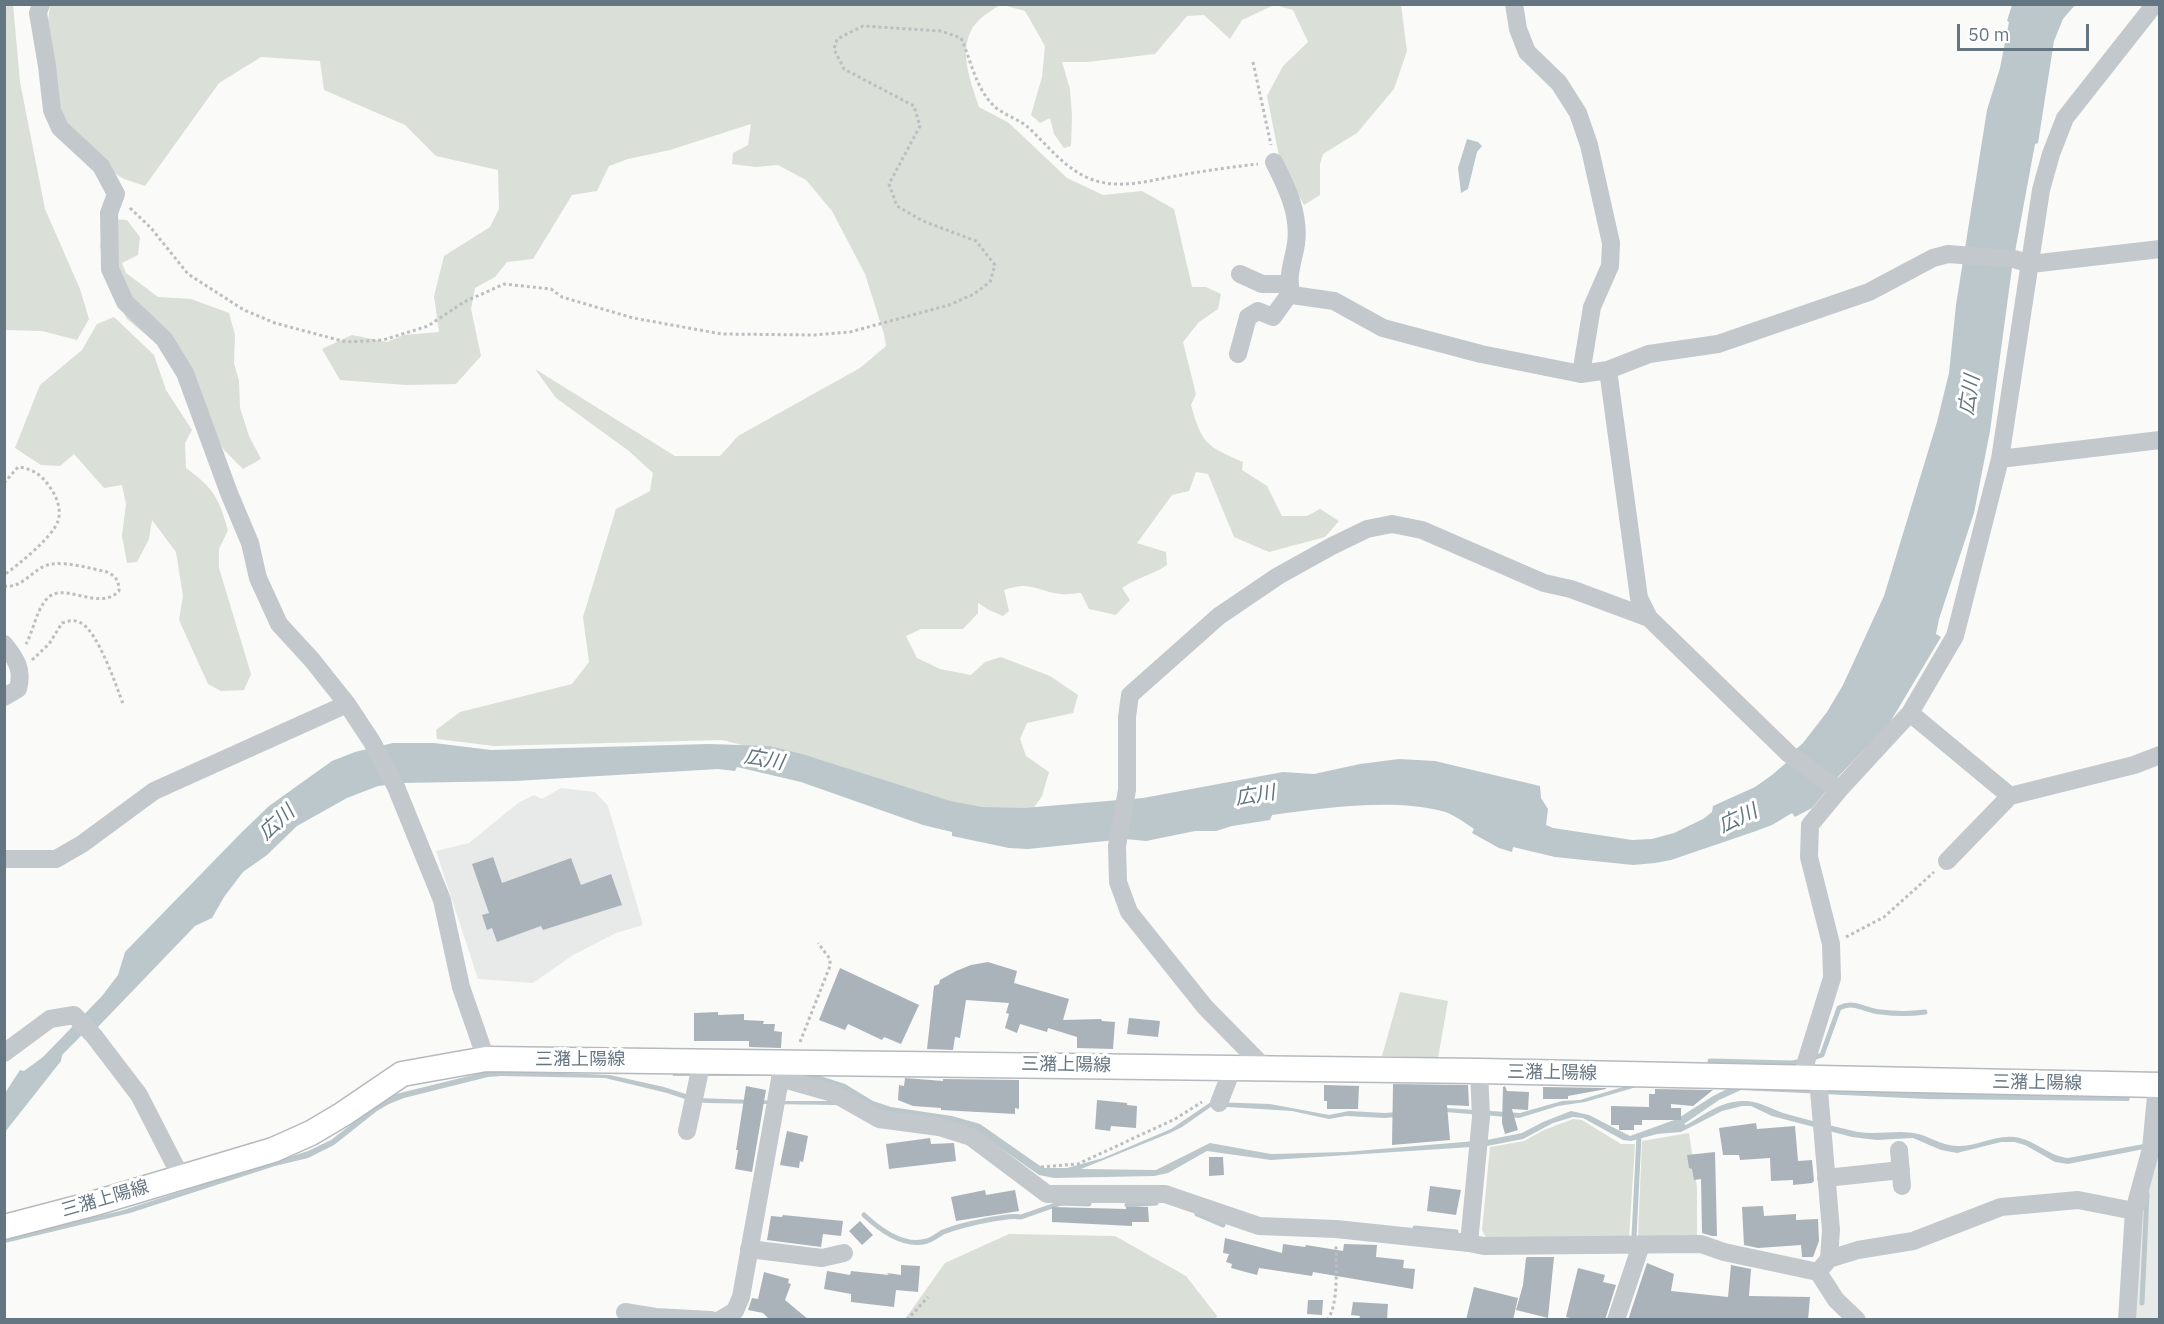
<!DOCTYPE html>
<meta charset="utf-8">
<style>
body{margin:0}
#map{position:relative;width:2164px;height:1324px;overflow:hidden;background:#fafaf8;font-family:"IBM Plex Sans",sans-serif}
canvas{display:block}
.frame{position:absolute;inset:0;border:6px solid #657683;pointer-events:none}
.scale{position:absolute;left:1957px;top:24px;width:132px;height:27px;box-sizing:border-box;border:3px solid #657683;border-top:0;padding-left:8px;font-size:18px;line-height:21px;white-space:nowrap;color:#657683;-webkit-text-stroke:4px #fff;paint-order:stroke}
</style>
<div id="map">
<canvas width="2164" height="1324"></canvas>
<div class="frame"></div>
<div class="scale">50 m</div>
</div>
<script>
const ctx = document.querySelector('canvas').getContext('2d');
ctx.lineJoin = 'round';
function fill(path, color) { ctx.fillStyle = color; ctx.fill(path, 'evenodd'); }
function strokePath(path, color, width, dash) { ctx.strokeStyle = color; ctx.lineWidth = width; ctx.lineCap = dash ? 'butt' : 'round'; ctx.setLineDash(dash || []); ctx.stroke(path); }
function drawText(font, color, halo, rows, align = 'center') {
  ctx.font = font + ' "IBM Plex Sans","Noto Sans JP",sans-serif'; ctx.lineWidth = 6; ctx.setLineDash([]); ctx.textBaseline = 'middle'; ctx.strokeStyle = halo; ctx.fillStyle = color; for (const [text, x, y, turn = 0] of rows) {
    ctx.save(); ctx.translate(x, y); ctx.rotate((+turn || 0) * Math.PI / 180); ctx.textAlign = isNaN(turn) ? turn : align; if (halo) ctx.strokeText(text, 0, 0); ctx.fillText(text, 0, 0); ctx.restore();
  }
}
fill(new Path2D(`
 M561,788L595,792L608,806L643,925L616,933L573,955L533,983L478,979L436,851L469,843L518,803L534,795L542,799Z
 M2159,1147V1319L2134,1320L2140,1229L2145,1192Z`), '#e8e9e9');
fill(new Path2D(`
 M13,4L20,82L45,209L80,289L89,319L77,340L42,331L5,330L4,5Z
 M50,5H1000C994,9 987,13 981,18C954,42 970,79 979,107L1009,123L1067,178L1103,195L1142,191L1174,209L1192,287H1206L1221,294L1218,309L1199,322L1183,342L1196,394L1191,405C1202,444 1206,446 1243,462L1242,470L1267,486L1282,516H1307L1320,509L1339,521L1325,537L1269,552L1234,537L1208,474L1196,472L1189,491L1172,495L1137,543L1166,552L1167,565C1152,575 1136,578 1122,588L1130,600L1116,615L1089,609L1081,593C1075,593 1067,595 1061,594C1036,591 1031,580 1004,590L1009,611L1003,616L989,610L978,603V613L963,629H921L906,636L917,658L940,669L971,675L985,662L1001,657L1050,676L1078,695L1073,713L1027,723L1020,739L1026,756L1049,772L1042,796L1027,818L847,782L795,758L722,740L494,746L437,739L436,730L460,712L572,684L589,662L583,617L616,509L650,491L653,473L629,451L556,398L535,369L675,456H720L738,436L860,368L886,346L884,334L865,274L832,211L806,180L778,165L756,167L732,164L733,153L748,145L751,124L670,150L628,159L609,166L597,191L572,195L533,259L507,262L495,277L475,288L471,309L481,356L456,384L406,385L340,380L322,349L352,335L387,342L404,335L439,332L434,296L444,256L490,227L499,209L498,170L436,156L405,125L324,90L320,61L261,57L219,83L145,186L124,179L73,148L44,52Z
 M1003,5H1274L1242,20L1230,39L1204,15L1187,16L1155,54L1088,62H1062L1070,89L1072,116L1071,146L1064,148L1054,134L1050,118L1040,123L1031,115L1042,77L1045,46L1025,11Z
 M1275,5H1401L1407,51L1394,89L1357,133L1323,154L1320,164V195L1304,205L1280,161L1267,96L1283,66L1308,42L1293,10Z
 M105,219L127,220L140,237L138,255L122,263L126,273L158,297L191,299L229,313L235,335L234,363L239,381L240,408L249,436L261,459L243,469L224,450L163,349L127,319L111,289L100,246Z
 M114,317L154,355L166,390L192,430L185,443L186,468C214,489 218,496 228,530L219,549V568L251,674L244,690L221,691L208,684L179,620L183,596L176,552L152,520L149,539L137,562L127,563L122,536L126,504L122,485L104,488L74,454L60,466L41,465L15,448L40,385L82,350L97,324Z
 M1400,992L1448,1001L1438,1058L1382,1056Z
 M1573,1119L1582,1120L1621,1144H1635L1629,1238H1486L1482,1230L1490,1147L1524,1141L1544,1130Z
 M1689,1133L1697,1187V1238L1638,1237L1642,1141Z
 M1009,1234L1115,1236L1186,1276L1217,1316L1216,1319H905L945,1263Z`), '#dadfd7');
fill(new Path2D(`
 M2012,5H2075L2063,19L2054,41L2038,143L2035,144L2012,268L1990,431L1974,513L1939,619L1936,634L1941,637L1889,724L1838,777L1812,808L1795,817L1792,813L1772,825L1756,831L1671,860L1655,863L1633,865L1555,857L1513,847L1512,852L1499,848L1472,833L1474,829C1464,822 1453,814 1442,811C1392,798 1323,808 1272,815L1270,820L1232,826L1216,831H1195L1146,841L1125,839L1028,849L1009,848L952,836V832L923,825L801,782L737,767L735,771L718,769L515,781L402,783L378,786L347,798L297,826L267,855L243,872L224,897L212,918L195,926L95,1030L85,1032L62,1055L61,1061L5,1132V1093L20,1070L24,1071L43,1057L102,996L118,975L125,952L242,832L269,806L332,761L355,752L393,743H434L491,750L709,744L769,746L802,754L950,801L982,807L1024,808L1143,798L1283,772L1314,774L1360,764L1399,759L1435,761L1540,786L1541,798L1548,809L1546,825L1553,828L1632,840L1652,839L1674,833L1703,819L1712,812L1713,806L1755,787L1772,775L1787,762L1794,751L1803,743L1827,712L1843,685L1884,596L1937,422L1949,373L1956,305L1987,110L2000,68L2009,22L2007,21Z
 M1467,139L1478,142L1482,146L1477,152L1468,189L1461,193L1458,168Z
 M493,1070L610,1075L664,1087L698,1098L781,1101H827L856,1098L797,1076H673L672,1071H805L845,1084L873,1101L891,1107L952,1116L980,1124L1043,1168H1067L1103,1158L1171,1129L1211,1102L1270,1104L1329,1115L1349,1111L1385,1113L1446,1108L1520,1113L1562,1101L1580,1100L1639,1082L1640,1086L1585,1102L1558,1106L1519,1118L1445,1112L1385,1118L1346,1116L1329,1119L1292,1111L1212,1106L1182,1127L1170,1133L1081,1169L1156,1170L1210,1143L1271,1154L1345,1152L1487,1140L1522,1133L1543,1122L1571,1111L1589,1115L1630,1136L1677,1119L1713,1096L1735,1085L1934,1093L2130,1096L2129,1101L1927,1099L1741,1090L1719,1100L1684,1124L1686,1125C1704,1115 1722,1100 1744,1101C1759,1101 1769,1108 1783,1113C1807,1120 1833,1126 1858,1132C1877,1135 1895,1130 1913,1133C1929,1135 1942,1147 1960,1146C1979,1146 1994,1135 2014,1137C2034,1139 2048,1156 2068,1158L2160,1141L2159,1146L2068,1164L2055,1162L2025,1145L2014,1142H2001L1957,1153L1941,1150L1913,1138L1877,1140L1852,1137L1772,1116L1751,1106H1742L1722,1111L1681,1132L1657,1134L1631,1141L1623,1140L1583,1118L1573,1117L1553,1123L1523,1139L1487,1146L1271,1160L1207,1151L1168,1173L1154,1176L1054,1178L1039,1175L976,1131L889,1113L873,1108L862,1102L834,1105L706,1103L691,1101L667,1093L605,1078L501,1076L488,1077L404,1098L389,1104L377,1111L334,1145L308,1158L275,1166L130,1213L5,1243L4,1237L120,1211L308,1151L331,1140L383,1100L396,1094Z`), '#bbc7cb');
strokePath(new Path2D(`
 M1810,1059L1822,1055L1839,1008C1855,1000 1865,1011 1881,1012C1896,1014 1911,1014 1925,1012
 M1710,1061L1793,1063L1801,1061
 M1127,1205L1156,1203
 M1197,1214L1223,1225
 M864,1215C879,1229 904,1248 927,1241C933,1239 938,1235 943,1232C958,1226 977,1222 993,1219C1003,1218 1011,1215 1021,1217L1061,1203L1089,1204
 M1415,1228L1456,1232
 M1634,1237L1639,1136
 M2142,1303L2147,1194`), '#bbc7cb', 5);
fill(new Path2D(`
 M493,857L502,883L571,858L581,885L611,874L622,905L543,930L541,926L497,942L492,928L487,930L482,915L489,913L472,864Z
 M988,962L1017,971L1014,983L1069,999L1063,1020L1101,1019L1102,1021L1115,1022L1113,1049L1077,1048V1037L1048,1028L1047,1032L1020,1024L1017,1033L1005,1028L1009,1014L1006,1013L1009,1003L966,1000L960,1038L955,1037L953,1050L927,1049L934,986L939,984L940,980L956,971L971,965Z
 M840,968L919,1005L901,1044L884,1037L882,1040L848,1024L845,1030L819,1020Z
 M718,1012V1015L744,1014V1020L764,1021L763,1024H775L774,1031L782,1032L781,1048L749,1047V1041H694V1013Z
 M1129,1018L1160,1021L1158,1037L1127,1034Z
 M905,1078L943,1081V1079L1019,1080V1109L1015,1108V1114L941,1110V1108L913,1106L898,1100L899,1085L904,1086Z
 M1393,1084L1468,1085L1469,1106L1447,1105L1450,1140L1392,1145Z
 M1324,1085L1359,1086L1358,1109H1327V1101H1324Z
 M746,1086L766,1090L752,1172L735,1169L738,1150H736Z
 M1505,1086L1507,1091L1529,1092L1528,1110L1512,1109L1518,1130L1505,1134L1502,1123L1503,1087Z
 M1543,1087L1606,1088V1089L1568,1096V1099H1543Z
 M1655,1089L1713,1090L1693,1106L1671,1104V1108H1681V1120H1642V1125H1634V1130H1619V1125H1611V1106L1649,1107V1094H1655Z
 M1097,1100L1127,1103V1105L1137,1106L1136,1128L1111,1126L1110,1131L1095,1129Z
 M1756,1123L1757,1129L1795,1126L1798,1161L1812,1160L1814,1181L1812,1183L1793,1185V1180L1771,1181L1770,1158L1740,1160L1739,1155H1723L1719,1128Z
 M787,1131L808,1136L803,1162L800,1161L799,1168L780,1165Z
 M930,1138L931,1144L954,1143L956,1161L889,1169L886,1144Z
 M1715,1152L1717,1236H1712L1702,1233L1701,1179L1694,1180L1692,1169L1689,1168L1687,1155Z
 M1209,1157H1223L1224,1175L1209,1176Z
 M1430,1186L1461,1190L1456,1215L1427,1211Z
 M985,1190L986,1195L1015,1190L1019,1211L956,1221L951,1197Z
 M1763,1206L1764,1216L1796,1214V1220L1818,1219L1819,1241L1813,1257H1802L1801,1245L1758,1248L1744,1245L1742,1207Z
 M1052,1207L1126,1209V1207H1148L1149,1222H1132V1226L1052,1222Z
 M783,1215L843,1221L841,1236L823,1234L821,1247L767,1240L771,1216L782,1217Z
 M860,1221L873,1235L862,1245L849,1231Z
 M1225,1238L1282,1253L1283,1244L1305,1247L1306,1245L1343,1251L1344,1244L1377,1245L1376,1257L1404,1260L1403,1268L1415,1269L1413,1289L1313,1272L1312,1276L1259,1268L1257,1275L1231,1268L1232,1264L1226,1262L1229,1254L1223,1253Z
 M1527,1257H1554L1548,1318L1516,1310L1523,1285L1526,1258Z
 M1647,1263L1674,1274L1671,1291L1728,1297L1731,1265L1751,1269L1749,1296L1810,1297L1808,1320H1628Z
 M901,1265L920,1266L918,1292L896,1290L894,1307L851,1302V1294L824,1289L827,1271L850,1275L851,1271L889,1275L887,1273L901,1275Z
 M1578,1268L1605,1275L1603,1282L1616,1285L1605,1320H1577L1566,1317Z
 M764,1272L789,1279L788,1283L791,1284L785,1300L809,1320H770L763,1313L748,1310L752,1298L758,1299Z
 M1474,1287L1518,1298L1513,1320H1466Z
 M1308,1300H1323L1322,1315L1307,1314Z
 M1353,1302L1388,1304L1387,1320H1359L1360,1316L1351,1315Z`), '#aab3b9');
const major = new Path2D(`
 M4,1227L92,1204L273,1150L311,1133L343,1114L402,1074L486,1059L1479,1071L2160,1085`);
strokePath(major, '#b5babe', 27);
strokePath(new Path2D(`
 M1253,62L1271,145
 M130,208L151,228L188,274L244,310L275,323L346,342L383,340L428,326L464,302L504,284L551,289L562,297L633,318L722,334L815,335L850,332L949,305L974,294L990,282L995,265L976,241L923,221L897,206L889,184L920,126L914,106L844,69L834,49L837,39L863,26L941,31L961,38C971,60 975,86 992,104C1002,115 1020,119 1030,129C1048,146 1063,166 1086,177C1116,191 1146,181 1176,176C1203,171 1231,167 1258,164
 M4,483L18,467C31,468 42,475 49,486C56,495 62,509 58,521C52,538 19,564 4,575
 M4,586C24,589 33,567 51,564C68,562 90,568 107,572C116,576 119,581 119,591C98,613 61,578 45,601C36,613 33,631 26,644
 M32,660L49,644L62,623C68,621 75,619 81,623C98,632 116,685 123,704
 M1846,937L1884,917L1934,872
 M800,1042L830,966V959L818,943
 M1041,1167L1078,1164L1175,1119L1202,1102
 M907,1320L928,1297
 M1327,1320C1339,1306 1336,1264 1336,1246`), '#bbbfc2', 3, [3, 3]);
strokePath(new Path2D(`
 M41,4L38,13L47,66L52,110L60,128L101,166L116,194L109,213L110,269L125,302L164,339L185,373L229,493L250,543L258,578L279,624L312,660L347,704L372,742L396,787L442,900L461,987L486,1059
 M1514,4L1518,29L1527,52L1559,83L1578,113L1589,145L1611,243L1610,266L1592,307L1581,374
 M1274,162C1287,188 1300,214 1296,244C1293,262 1286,278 1292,295L1334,301L1383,328L1481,354L1581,374L1608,370L1649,354L1718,344L1869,292L1933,258L1948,254L2014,259L2031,264L2160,249
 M1240,274L1262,284H1288
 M1238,354L1248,317L1258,311L1273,317L1291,292
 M1608,370L1639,598L1649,618L1789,754L1839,790
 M2000,459L2160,440
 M4,644C17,660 23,670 18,689L4,697
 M1910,713L2010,796
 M4,859H56L82,844L154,791L347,704
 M1947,861L2010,796L2134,765L2160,755
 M4,1053L50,1019L74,1015L94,1036L139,1095L181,1177
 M1265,1068L1205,1007L1129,912L1118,882L1117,846L1127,790V717L1130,695L1219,616L1278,576L1332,546L1367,529L1392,524L1422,530L1544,583L1571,589L1649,618
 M780,1078L833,1093L879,1119L939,1127L971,1137L1047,1194H1165L1259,1226L1336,1229L1469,1243L1484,1246L1701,1244L1724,1252L1818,1272L1836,1300L1857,1320
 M1801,1078L1832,978L1831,944L1809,857L1810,825L1839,790L1910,713L1955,636L2000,459L2041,190L2051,154L2065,118L2155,4
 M1818,1079L1831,1230L1829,1259
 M1219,1103L1233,1067
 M687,1131L702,1061
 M1899,1150L1902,1186
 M1826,1178L1901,1170
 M1469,1243L1481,1117L1479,1071
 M749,1249L822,1258L844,1253
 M1818,1272L1829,1259L1858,1250L1913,1241L2001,1207L2078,1200L2134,1211
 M625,1312L655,1317L711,1320
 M720,1320L735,1311L741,1297L782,1068
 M1616,1320L1641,1245
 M2127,1320L2134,1211L2151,1149L2157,1085`), '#c3c8cc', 18);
strokePath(major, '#fff', 24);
drawText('18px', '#657683', '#fff', [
 ["三潴上陽線",580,1060],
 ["三潴上陽線",1066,1065,1],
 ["三潴上陽線",1552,1073,1],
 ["三潴上陽線",2037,1083,1],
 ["三潴上陽線",105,1199,-16]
]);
drawText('italic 20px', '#60757c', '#fff', [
 ["広川",1970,395,-81],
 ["広川",764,760,10],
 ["広川",1255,796,-9],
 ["広川",1738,819,-25],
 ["広川",277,823,-42]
]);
</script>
